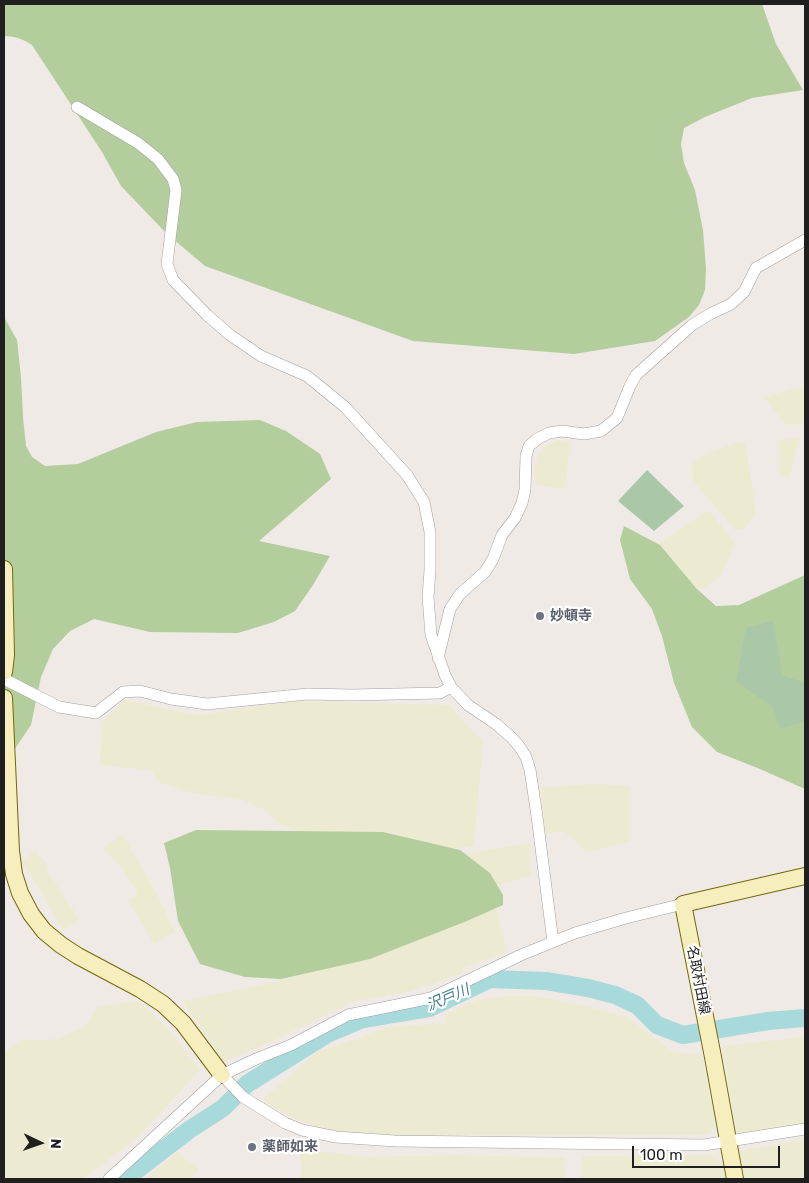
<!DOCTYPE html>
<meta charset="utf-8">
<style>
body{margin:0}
#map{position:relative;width:809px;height:1183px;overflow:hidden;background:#efeae6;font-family:Rubik,sans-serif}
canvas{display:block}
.frame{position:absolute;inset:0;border:5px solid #1f1f1f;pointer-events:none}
.north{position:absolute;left:15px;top:1118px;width:50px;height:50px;-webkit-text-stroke:4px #fff;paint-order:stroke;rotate:93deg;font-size:14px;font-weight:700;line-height:20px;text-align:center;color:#1f1f1f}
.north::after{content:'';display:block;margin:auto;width:18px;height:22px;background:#1f1f1f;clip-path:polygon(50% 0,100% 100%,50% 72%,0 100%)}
.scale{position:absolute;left:632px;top:1146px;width:148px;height:22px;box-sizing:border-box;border:2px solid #1f1f1f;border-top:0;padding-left:6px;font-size:15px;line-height:18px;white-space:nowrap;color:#1f1f1f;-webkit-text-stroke:4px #fff;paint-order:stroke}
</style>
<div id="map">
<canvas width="809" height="1183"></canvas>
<div class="frame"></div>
<div class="north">N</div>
<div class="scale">100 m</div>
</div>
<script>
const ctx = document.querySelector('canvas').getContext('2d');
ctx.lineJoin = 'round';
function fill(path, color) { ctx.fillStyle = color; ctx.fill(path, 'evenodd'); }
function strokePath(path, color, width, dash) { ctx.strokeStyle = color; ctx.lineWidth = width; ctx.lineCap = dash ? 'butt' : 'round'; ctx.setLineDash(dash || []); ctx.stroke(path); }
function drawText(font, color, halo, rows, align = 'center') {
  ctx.font = font + ' Rubik,"Noto Sans JP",sans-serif'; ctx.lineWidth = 4.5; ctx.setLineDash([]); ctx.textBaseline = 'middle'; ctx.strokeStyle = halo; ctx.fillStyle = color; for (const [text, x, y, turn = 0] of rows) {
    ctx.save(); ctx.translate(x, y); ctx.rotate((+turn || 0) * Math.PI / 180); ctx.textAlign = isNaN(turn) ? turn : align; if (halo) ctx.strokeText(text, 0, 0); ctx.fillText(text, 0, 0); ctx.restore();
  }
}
fill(new Path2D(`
 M805,387V423L786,425L765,398L791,389Z
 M800,437L789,478L779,475L778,441Z
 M560,440L570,442L565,489L536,485L535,470L538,457L543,448L550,443Z
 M742,441L746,447L756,513L744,529L735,530L693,480L691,464L705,454Z
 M708,510L735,542L721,576L701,589L685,582L653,547Z
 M124,700L197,715L297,701L449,705L483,742L474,846L435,850L391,832L371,838L309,835L281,825L264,810L243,800L193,793L158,782L151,770L99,765L103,722Z
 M595,784L630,786V842L586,852L564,831L545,834L541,787Z
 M123,835L155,890L175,932L154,944L128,900L138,894L125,872L103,848Z
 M530,843L531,876L493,886L506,952L463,968V973L409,992L355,1001L275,1040L224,1062L182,1001L275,982L339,954L443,857Z
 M35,851L47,864L48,872L79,919L63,930L22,861Z
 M507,996H535L576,1004L627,1017L673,1052L702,1055L715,1125L711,1132L705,1135H342L321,1128L288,1116L262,1100L317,1052L389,1027L445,1023V1015L477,1000Z
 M138,1001L169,1030L200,1070L138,1137L83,1179H4V1052L23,1039L36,1040L59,1039L87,1025L98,1007Z
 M805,1037V1124L737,1135L722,1046Z
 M805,1139V1179H744L739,1151Z
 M300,1149L368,1157L458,1155L566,1158L564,1179H301Z
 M177,1152L199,1170L192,1179H146Z
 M713,1155L722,1162L725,1179H580L583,1156Z`), '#edead2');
fill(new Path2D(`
 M4,4H762L776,44L803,90L752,98L705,117L684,128L681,144L684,163L695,190L703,230L706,269L705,290L699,305L689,317L655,341L574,354L413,341L205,266L166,233L121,186L102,152L32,45C23,39 14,36 4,36Z
 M4,317L17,340L21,377L23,417L26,446L32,457L45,466L78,464L156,432L197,422L260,420L286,431L320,454L331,479L259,541L330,556L313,585L295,611L274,622L238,633L150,632L94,619L70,631L53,649L41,677L31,725L4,765Z
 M624,526L660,545L696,588L716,606L739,605L805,575V789L760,769L717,752L692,727L674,683L662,636L652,609L630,579L620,540Z
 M196,830L383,832L460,850L490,873L503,895V905L467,921L370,959L281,979L245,977L200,964L178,921L170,868L164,843Z`), '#b4cd9c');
fill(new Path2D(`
 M647,470L684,506L654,531L618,501Z
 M773,621L782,675L805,683V721L780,729L773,707L736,681L746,628Z`), '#aac7a8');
strokePath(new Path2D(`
 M125,1179L189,1130L223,1108L247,1084L327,1034L363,1019L429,1008L490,979L546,981L588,988L615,995L637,1005L657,1025L683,1035L768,1021L805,1018`), '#a8dadb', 18);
const street = new Path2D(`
 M77,107L138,143L158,159L173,179L176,190L167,264L173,280L207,315L230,335L261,356L307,376L345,407L407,475L424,502L430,532V570L428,597L431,635L445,675L451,687L468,705L496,724L511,737L519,746L526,757L530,770L536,809L553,942
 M438,658L450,609L460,594L485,572L493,559L502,535L515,518L522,503L525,490L526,456L529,446L537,439L549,433L562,431L584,434L601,431L617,418L630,386L636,375L692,325L710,314L731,304L744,292L756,268L805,240
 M4,679L59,707L96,713L123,692L140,691L171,699L207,704L308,694L352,695L440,693L451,687
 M222,1075L243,1097L285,1123L302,1130L336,1137L395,1141L704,1145L805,1129
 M109,1179L222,1075L256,1059L291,1045L348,1015L431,998L521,955L575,933L626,918L683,904`);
const secondary = new Path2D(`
 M4,569L6,655L4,672
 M4,698L11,851L14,874L20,893L31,914L44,931L61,945L78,956L140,989L163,1004L183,1023L222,1075
 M735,1179L713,1057L683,904L805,876`);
strokePath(street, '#a0a0a0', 12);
strokePath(secondary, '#73690a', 18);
strokePath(street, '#fff', 11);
strokePath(secondary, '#f7eebd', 16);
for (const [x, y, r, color] of [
 [540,616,5,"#6b7280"],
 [252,1147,5,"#6b7280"]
]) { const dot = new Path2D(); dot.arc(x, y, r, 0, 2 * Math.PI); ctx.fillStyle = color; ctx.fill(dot); strokePath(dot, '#fff', 2); }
drawText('bold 14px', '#5b616d', '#fff', [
 ["妙頓寺",550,616],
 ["薬師如来",262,1147]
], 'left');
drawText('14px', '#1f1f1f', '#fff', [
 ["名取村田線",698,980,79]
]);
drawText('italic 15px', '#467d94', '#fff', [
 ["沢戸川",448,998,-23]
]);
</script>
